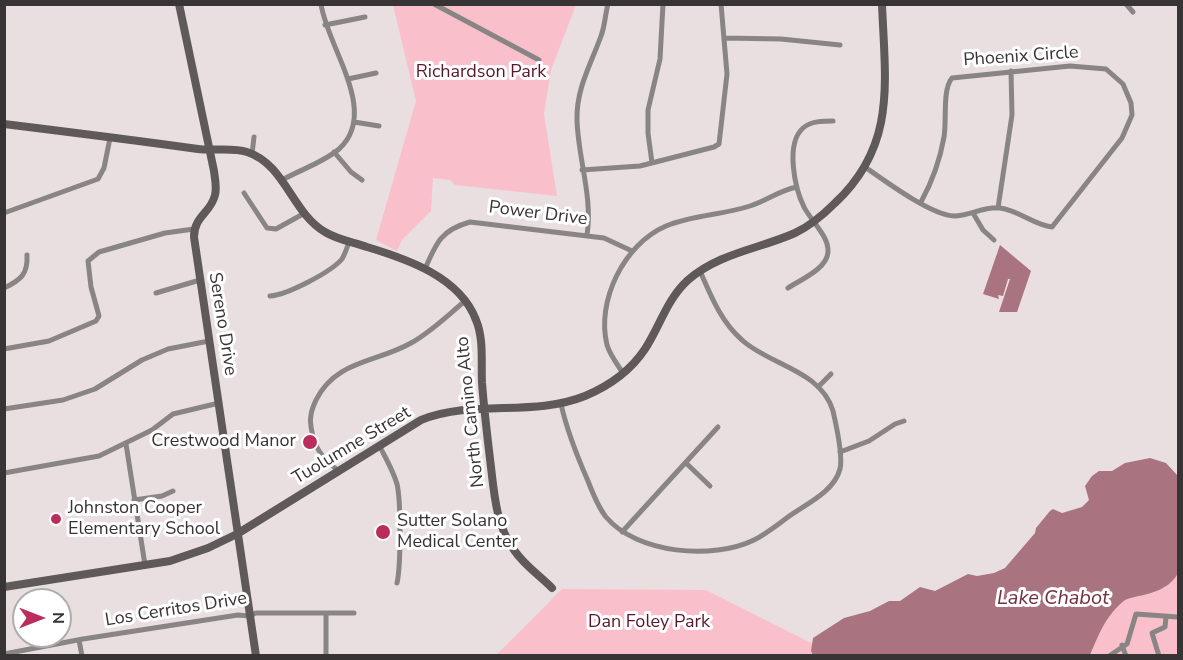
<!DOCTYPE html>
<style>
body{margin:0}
#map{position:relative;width:1183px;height:660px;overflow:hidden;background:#e9dee0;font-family:"Nunito Sans",sans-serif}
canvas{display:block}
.frame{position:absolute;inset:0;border:6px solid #383435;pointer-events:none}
.north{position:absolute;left:12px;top:588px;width:60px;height:60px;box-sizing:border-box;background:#fff;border:2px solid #afaeae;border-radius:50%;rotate:90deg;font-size:16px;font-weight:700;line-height:24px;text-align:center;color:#383435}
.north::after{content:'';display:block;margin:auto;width:21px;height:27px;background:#bb2d5d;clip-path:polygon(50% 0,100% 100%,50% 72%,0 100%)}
</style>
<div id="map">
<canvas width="1183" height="660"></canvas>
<div class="frame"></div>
<div class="north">N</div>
</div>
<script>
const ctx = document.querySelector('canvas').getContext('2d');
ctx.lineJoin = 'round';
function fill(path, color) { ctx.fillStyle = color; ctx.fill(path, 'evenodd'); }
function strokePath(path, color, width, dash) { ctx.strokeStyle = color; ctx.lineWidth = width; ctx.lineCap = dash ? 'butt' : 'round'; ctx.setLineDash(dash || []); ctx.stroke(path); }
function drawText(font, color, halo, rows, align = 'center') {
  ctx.font = font + ' "Nunito Sans",sans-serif'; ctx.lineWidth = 6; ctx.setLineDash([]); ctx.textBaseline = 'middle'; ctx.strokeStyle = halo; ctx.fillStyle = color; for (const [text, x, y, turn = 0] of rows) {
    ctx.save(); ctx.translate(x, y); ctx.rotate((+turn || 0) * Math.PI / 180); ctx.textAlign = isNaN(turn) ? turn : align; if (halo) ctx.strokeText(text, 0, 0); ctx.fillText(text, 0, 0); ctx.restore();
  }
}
fill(new Path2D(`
 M393,5H576L551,70L544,114L557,196L455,185L450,180L433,178L431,211L402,240L397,251L376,240L416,101Z
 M1178,544V655L1081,656L1102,604Z
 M562,589L706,590L835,655L495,656Z`), '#f9c0cb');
fill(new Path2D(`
 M1000,245L1031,271L1017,312H999L1010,279H1008L1003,296L998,295L999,299L983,294Z
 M1150,458L1166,463L1178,476V573C1170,588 1154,593 1139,596C1134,597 1129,598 1125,600C1106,615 1099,634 1090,655H813L811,651L813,638L844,618L870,611L889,601H900L920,587L935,591L968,574L977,576L994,573L1005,568L1035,533L1036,528L1050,511L1053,509L1062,513L1082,507L1089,500L1085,486L1092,476L1099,471H1112L1125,463Z`), '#a9747f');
strokePath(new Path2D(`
 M434,4L539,60
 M1126,4L1133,12
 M325,25L365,17
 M725,38L781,39L840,45
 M348,79L376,73
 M354,122L379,126
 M334,152L351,172L362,180
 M252,154L254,137
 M652,163L648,133V110L660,59L663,4
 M865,167C885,181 931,215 954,216C970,216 984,206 1000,208C1018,210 1034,225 1052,227L1122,138L1132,115L1131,103L1123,84L1106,69L1070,66L952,78C942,90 947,120 944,137C940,160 932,182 921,202
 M582,170L640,166L714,147L719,144L727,74L721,4
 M282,180C300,170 324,162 339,149C380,112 327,47 321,4
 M244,193L267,228L276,229L303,214
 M998,208L1012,115L1011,71
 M4,213L98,179L104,168L110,138
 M973,213L983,230L994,240
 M587,235C593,197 578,158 577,120C576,89 591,64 601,36C605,26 605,15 608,4
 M425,269C436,243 441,230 470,222L604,238L632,251
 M4,288C21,280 28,274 27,255
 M788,288C800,280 827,269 828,252C829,236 811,221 804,207C795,189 785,144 803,128C811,121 823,121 833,121
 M156,293L200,280
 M270,296C287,295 331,272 342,259C345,254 347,248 349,242
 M4,349L49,341L96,321L99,316L91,287L88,261L99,252L165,233L194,229
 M623,373C617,364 610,355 607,345C596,301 624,244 666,226C692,215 723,215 750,206C766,201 780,190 797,187
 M818,387L831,374
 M561,404C567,431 577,456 588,481C593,494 598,507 606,517C637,554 713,560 754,540C766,534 777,525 788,517C806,504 834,492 840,469C843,456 836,424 833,411C821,370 769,365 742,340C721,322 711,296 700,271
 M4,409L63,400L95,389L142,360L168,349L209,341
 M126,444L145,565
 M379,445C385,457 393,470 397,484C401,501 401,565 397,583
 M840,452L869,441L895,424L904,421
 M686,463L710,486
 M339,471C322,459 314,447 311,427C309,417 312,409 316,400C336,360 376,363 411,343C431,332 448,315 465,301
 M4,473L99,456L152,430L173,414L219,403
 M134,500L162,496L173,491
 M622,532L718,427
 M326,613V656
 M79,640L82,656
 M1122,645L1126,656
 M4,654L83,639L238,615L249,616L256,613H354
 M1109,656L1127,644L1136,614L1178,617
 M1159,656L1152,633L1165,627L1166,617`), '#898585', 5);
strokePath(new Path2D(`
 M179,4L214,171C215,179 217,188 215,195C211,213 194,216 194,237L256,656
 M4,124C69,132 133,140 198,149C214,151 232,147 247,152C285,164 292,213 325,232C338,240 353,242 367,247C407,259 460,277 476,320C484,339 481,362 482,383C484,408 487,434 490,459C494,490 495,524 514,550C524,565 539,575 552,588
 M4,587L170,561L208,548L237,534L421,420C474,399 533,417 585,396C609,386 631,370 645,349C660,326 667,299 688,280C719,253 759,249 795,233C810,226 824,214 835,203C897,145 885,82 882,4`), '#5f595a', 8);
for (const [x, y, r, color] of [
 [310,442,8,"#bb2d5d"],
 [56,519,6,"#bb2d5d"],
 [383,532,8,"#bb2d5d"]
]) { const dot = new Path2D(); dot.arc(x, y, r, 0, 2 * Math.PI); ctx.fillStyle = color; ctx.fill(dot); strokePath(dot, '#fff', 2); }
drawText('18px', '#383435', '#fff', [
 ["Phoenix Circle",1021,57,-4],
 ["Power Drive",538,214,7],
 ["Sereno Drive",222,324,81],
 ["North Camino Alto",471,412,-96],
 ["Tuolumne Street",352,446,-31],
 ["Los Cerritos Drive",176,610,-9]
]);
drawText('18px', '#5a172c', '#fff', [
 ["Richardson Park",481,73],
 ["Dan Foley Park",649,623]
]);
drawText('18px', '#383435', '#fff', [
 ["Crestwood Manor",296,442,"right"],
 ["Johnston Cooper",68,509],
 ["Elementary School",68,530],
 ["Sutter Solano",397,522],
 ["Medical Center",397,543]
], 'left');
drawText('italic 20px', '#732e40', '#fff', [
 ["Lake Chabot",1053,599]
]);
</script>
